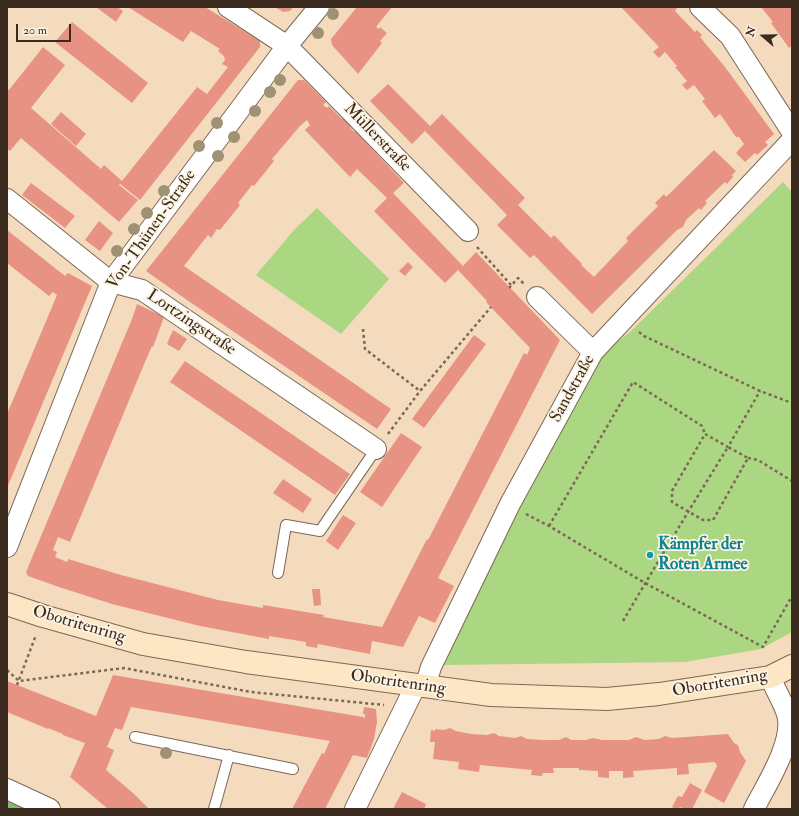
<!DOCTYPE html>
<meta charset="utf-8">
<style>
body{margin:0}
#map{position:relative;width:799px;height:816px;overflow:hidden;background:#f4dbbe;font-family:"IM FELL Double Pica",serif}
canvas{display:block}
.frame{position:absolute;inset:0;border:8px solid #3b2a1e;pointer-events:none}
.north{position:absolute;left:743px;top:16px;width:40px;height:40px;-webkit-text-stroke:3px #fcf5e5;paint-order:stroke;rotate:290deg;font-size:11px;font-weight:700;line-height:16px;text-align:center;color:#3b2a1e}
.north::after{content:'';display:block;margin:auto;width:14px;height:18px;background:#3b2a1e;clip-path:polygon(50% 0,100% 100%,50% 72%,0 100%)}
.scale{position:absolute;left:16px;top:24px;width:55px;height:18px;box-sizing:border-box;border:2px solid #3b2a1e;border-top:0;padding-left:5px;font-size:12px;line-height:14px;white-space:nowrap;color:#3b2a1e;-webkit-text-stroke:3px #fcf5e5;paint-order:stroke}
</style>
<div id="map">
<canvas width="799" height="816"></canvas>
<div class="frame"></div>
<div class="north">N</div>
<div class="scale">20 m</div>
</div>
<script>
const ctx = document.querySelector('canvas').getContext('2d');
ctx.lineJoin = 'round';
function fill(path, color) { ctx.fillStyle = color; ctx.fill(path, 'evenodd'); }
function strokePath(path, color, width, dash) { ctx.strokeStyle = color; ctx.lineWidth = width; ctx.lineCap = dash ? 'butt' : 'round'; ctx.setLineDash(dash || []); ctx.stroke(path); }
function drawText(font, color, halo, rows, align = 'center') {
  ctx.font = font + ' "IM FELL Double Pica",serif'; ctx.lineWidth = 3.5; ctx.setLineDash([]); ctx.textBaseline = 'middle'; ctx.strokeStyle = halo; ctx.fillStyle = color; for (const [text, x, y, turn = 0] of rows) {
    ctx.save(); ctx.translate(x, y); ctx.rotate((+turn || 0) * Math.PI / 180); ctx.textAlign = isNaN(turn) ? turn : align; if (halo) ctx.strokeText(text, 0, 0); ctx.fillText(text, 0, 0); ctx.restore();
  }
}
fill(new Path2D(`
 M783,182L792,192V632L761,649L685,662L443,665L474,598L598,355L629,333Z
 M317,208L389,279L341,334L256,275L294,230Z`), '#abd682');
fill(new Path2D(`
 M7,789L50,809H7Z`), '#88b770');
fill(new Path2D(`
 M96,7H117L123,11L116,22Z
 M128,7H205L260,41V47L140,200L120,184L119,185L138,200L119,222L21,138L10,151L7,149V88L9,90L43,47L65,65L31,108L101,169L104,165L122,181L197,87L207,94L228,67L222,64L225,60L224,56L218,51L220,49L191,31L183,42Z
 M275,7H293L290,11L283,12Z
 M357,7H392L376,27L379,29L380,27L387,33L380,41L382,43L358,74L332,45L331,39Z
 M621,7H676L677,8L675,11L695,32L697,30L702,35L700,37L725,67L774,134L765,142L768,145L757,155L755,153L745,162L736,153L744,144L739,137H736L720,114L715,118L702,101L705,99L694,85L687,90L682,85L687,81L675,67L677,66L665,52L659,58L653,52L659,47Z
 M761,7H792V47L791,46L789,48L771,23L773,22Z
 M72,22L148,83L132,103L55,42Z
 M298,80H304L326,102L323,105L327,108L329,106L342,119L343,118L351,126L350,127L354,132L355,131L404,183L393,193L463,266L476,252L560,340L438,578L454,586L435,623L419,616L403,647L372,641L370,654L318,644L317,648L306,646V642L269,636V639L200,626L112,604L59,587L28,576L26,572L132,319L137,304L164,317L153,347L152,346L145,362L70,542L58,537L53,550L57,552L55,557L67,562L68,559L121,575L218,600L263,608V605L324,615L323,617L382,627L427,539L428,540L524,353L527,355L530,348L486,302L487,301L458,270L445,283L408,246L374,211L387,198L357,169L350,177L305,130L310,125L307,120L300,126L272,159L274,161L254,186L252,185L238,203L240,205L220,230L217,229L211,238L208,235L184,266L391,409L377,429L187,300L146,271Z
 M388,84L430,126L442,114L525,198L518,205L551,238L554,235L582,264L581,265L594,277L628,241L626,238L658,206L655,203L664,194L666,197L714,150L736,171L732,175L733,177L727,184L725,182L705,201L707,203L701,210L699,208L686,220L683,227L677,230L592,314L534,255L530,258L497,225L507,215L425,131L412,144L370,101Z
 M61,112L86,134L76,146L51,124Z
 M31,183L75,216L65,228L22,195Z
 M99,221L113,233L100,251L85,240Z
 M7,230L65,276L68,273L92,286L7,488V414L57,295L53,292L49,296L7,263Z
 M408,262L413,267L405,276L399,271Z
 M173,330L187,339L179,351L167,344Z
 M474,335L486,344L424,428L412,419Z
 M185,361L350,474L335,495L170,382Z
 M401,433L422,447L382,507L360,492Z
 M283,479L312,499L303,513L273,493Z
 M343,515L356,523L338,550L326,541Z
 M312,589H320L321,605L314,606Z
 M113,675L363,717L365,718V714H363L364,707L376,709L377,722L374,739L367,758L353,755L325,809H292L322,753L324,754L330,741L131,707L122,730L115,728L107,747L114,750L106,770L133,793L149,809H108L70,777L85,743L63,735V734L48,728V729L7,712V681L96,716Z
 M450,728L456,731L471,734L487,735L494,733L499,736L515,738L521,736L527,739L543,740H559L566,737L571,740H586L593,738L602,740H629L636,737L645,740L659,739L665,736L672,738L728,734L734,743L738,745L740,752L746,761L724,803L704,792L717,766L715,762L688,764L689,774L677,775V768L633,771L634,777L623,778V771H609V778L598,777V771L579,770V768H553L554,773H543L542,776L531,775L532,770L480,765L479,772L458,769L459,762L433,759L435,742H430L431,730L435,731V729L444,730Z
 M690,783L702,790L692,809H685L680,807L679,809H676L672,807L678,796L682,797Z
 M402,792L426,804L424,809H393Z`), '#e79282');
const lane = new Path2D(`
 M278,573L286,525L320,531L376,449
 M135,737L293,769
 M214,809L229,755`);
const street = new Path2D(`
 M228,7L287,46L468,231
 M700,7L730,36L792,132
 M7,199L111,282L142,290L376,449
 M537,297L593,352
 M7,547L111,282L287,46L319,7
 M425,687L431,667L510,504L593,352L792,140
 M7,789L50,809
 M355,809L416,685
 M754,809C766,785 795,741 787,714C783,702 775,689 770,677`);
const secondary = new Path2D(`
 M7,604L43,616L143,644L246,662L491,695L607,699L659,694L770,677L792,666`);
strokePath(lane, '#7c6856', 12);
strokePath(street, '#7c6856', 22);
strokePath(secondary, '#7c6856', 24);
strokePath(new Path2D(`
 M477,247L511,285
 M509,288L518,278L524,284
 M363,329L365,349L420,391
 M639,332L644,336L760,391L792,403
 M388,434L420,391L491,307
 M748,458L758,460L792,481
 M526,514L549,526L645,583L763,647L792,596
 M549,526L633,382L702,426L705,434
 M623,621C657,563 692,505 728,447L748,458L713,520H703L672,502V491L705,434L728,447L760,391
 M7,670L19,681L124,668L251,692L384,705
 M17,685L36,635`), '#7c6856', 2.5, [3, 3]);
strokePath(lane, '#fff', 10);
strokePath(street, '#fff', 20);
strokePath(secondary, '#fce6c4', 22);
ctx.fillStyle = '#9e9174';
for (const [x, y] of [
 [333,14],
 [318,33],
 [280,80],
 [270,92],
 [255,111],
 [217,123],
 [234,137],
 [199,146],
 [218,156],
 [164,191],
 [147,213],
 [134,229],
 [117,251],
 [166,753]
]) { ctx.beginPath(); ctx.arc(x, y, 6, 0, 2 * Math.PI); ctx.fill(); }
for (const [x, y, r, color] of [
 [650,555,4,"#0f9aa8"]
]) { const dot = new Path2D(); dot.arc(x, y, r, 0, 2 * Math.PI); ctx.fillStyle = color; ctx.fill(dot); strokePath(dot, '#fcf5e5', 1.5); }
drawText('17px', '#3b2a1e', '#fcf5e5', [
 ["Müllerstraße",377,138,46],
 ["Von-Thünen-Straße",152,230,-55],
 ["Lortzingstraße",191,323,34],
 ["Sandstraße",573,389,-61],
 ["Obotritenring",79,625,16],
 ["Obotritenring",398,683,8],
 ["Obotritenring",720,684,-10]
]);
drawText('bold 17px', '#0d838f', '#fcf5e5', [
 ["Kämpfer der",658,545],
 ["Roten Armee",658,565]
], 'left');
</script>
